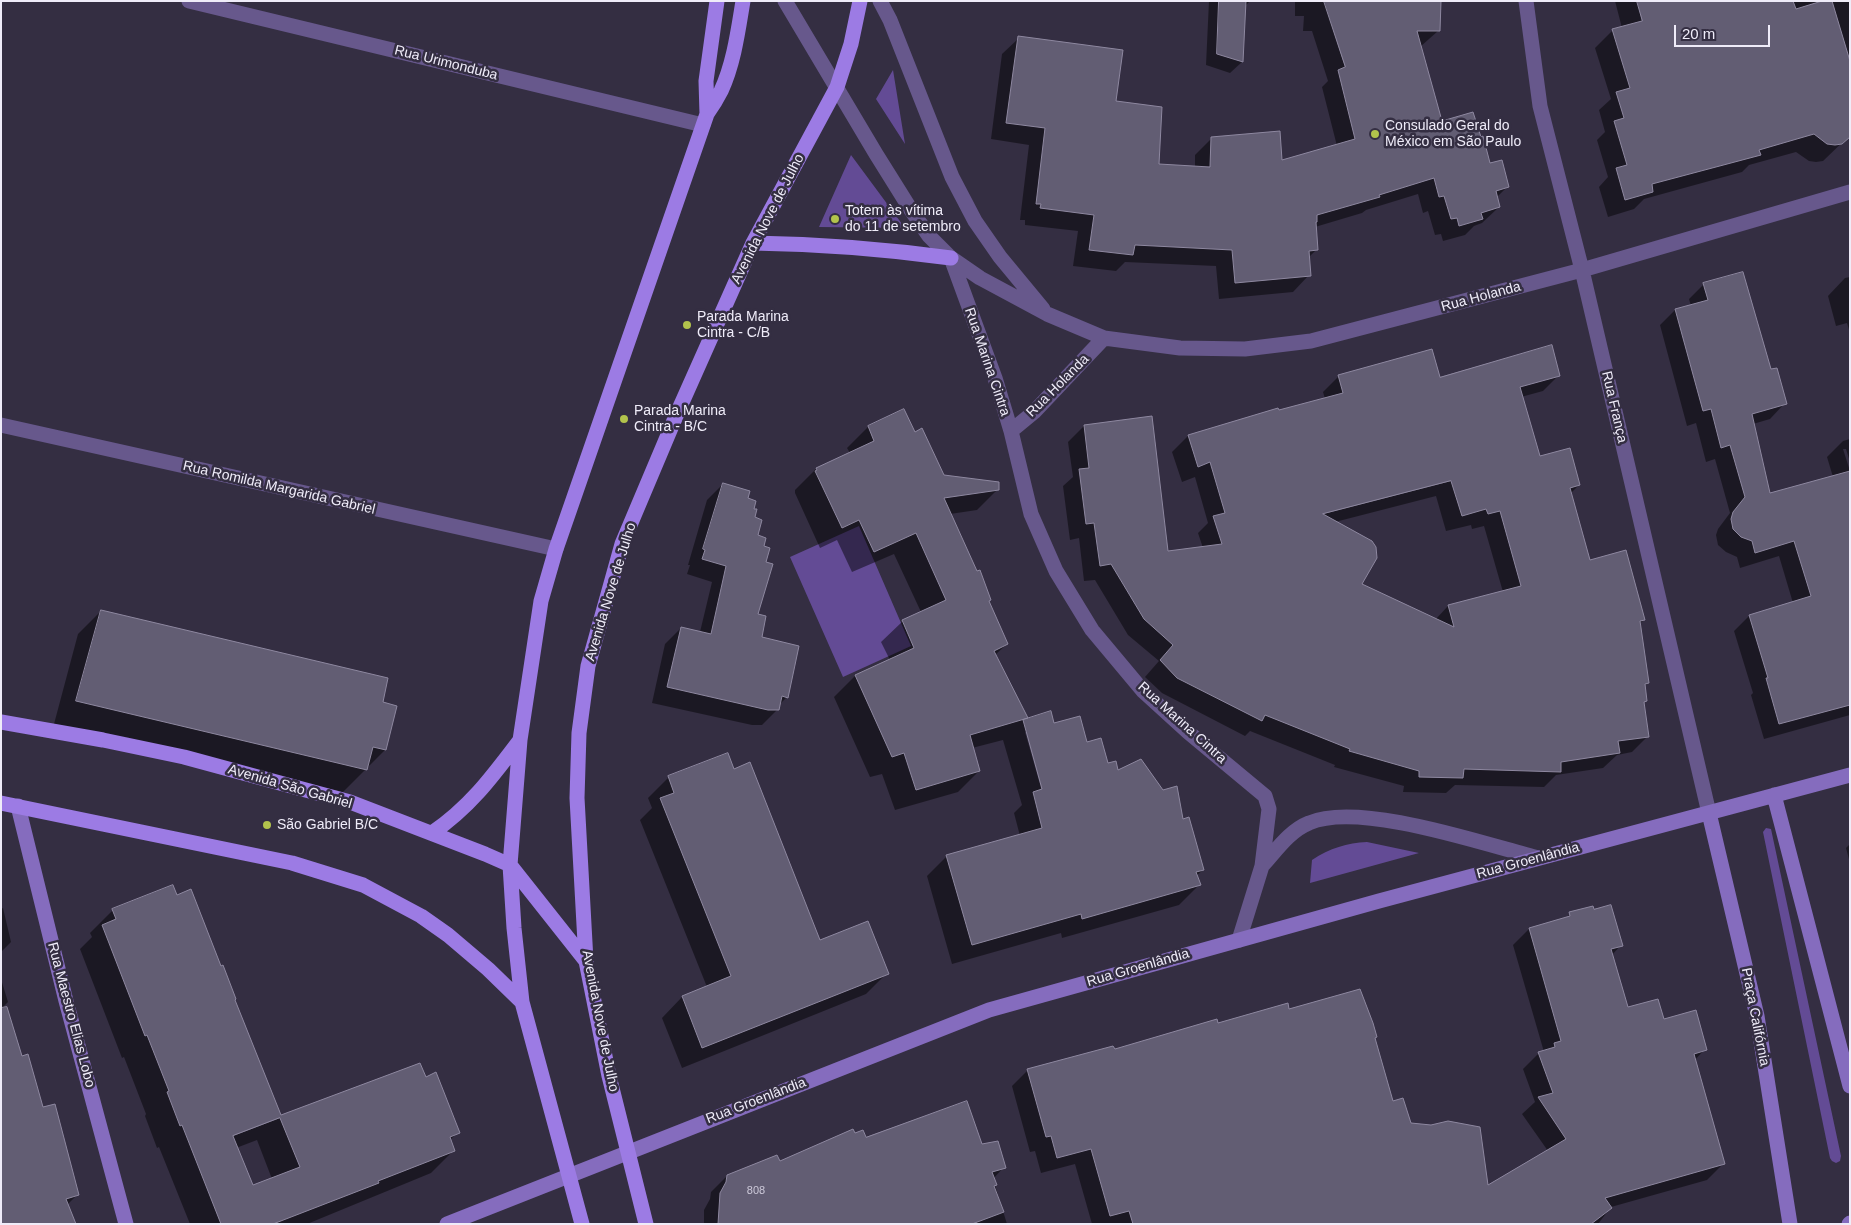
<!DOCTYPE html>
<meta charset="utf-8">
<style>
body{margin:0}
#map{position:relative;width:1851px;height:1225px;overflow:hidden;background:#342e42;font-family:Helvetica,sans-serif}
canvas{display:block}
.frame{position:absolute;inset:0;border:2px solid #efecf9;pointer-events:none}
.scale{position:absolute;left:1674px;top:25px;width:96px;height:22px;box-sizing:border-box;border:2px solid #efecf9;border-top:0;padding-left:6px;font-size:15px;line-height:18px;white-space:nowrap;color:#efecf9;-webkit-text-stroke:4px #342e42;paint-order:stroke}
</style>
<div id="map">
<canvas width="1851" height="1225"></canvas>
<div class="frame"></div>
<div class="scale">20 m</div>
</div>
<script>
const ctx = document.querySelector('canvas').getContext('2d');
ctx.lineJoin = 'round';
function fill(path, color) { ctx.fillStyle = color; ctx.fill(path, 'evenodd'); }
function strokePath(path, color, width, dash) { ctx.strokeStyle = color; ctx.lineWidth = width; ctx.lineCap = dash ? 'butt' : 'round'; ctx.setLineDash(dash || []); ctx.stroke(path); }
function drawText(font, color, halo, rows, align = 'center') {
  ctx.font = font + ' Helvetica,sans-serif'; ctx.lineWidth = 5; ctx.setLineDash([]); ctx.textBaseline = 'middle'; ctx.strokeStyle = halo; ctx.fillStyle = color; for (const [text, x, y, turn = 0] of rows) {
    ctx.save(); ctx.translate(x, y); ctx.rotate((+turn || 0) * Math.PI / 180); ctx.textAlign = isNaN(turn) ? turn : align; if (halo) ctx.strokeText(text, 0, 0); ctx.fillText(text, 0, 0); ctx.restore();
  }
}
fill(new Path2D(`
 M893,70L905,144L876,99Z
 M851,155L905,228L819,227Z
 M859,526L911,646L843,677L790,557Z
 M1766,828L1771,829L1841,1156L1840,1161L1836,1163L1832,1161L1830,1158L1763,832Z
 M1367,842L1419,853L1310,883L1312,860C1330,848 1347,843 1367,842Z`), '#634b95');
fill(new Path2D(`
 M1209,1H1250L1245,6L1242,62L1230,73L1206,65Z
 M1295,1H1440L1438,31L1420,47L1442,123L1489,164L1508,186L1496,198L1499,207L1482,223L1474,226L1465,235L1443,241L1441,234L1435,235L1428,211L1423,213L1418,194L1366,210L1362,213L1315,227L1317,249L1308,258L1309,275L1293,292L1219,299L1216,266L1125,262L1116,271L1073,266L1078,231L1025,225V220H1020L1029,145L991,139L1002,54L1019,38L1115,102L1158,165L1195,167V155L1212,138L1281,161L1337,146L1322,87L1328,81L1312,31H1303L1304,16H1295Z
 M1615,1H1850L1849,136L1823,161L1816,162L1809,161L1796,152L1749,165L1742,172L1644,199L1634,209L1608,217L1599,187L1608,177L1597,140L1605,132L1599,110L1611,99L1595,48L1613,30L1622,28Z
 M1850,277V333L1847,323L1836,326L1828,296L1845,278Z
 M1704,284L1770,371L1785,403L1770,419L1753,424L1769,495L1833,477L1827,457L1843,441L1850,439V462L1846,449H1843L1850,471V715L1764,739L1751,695L1753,693L1734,631L1749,616L1793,603L1779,556L1740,568L1737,557L1726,552L1718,545L1716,535L1718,529L1730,513L1715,459L1706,462L1696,423L1687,426L1660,325L1675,310L1691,306L1689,299Z
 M1559,375L1543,391L1521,397L1539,458L1579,485L1571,493L1589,562L1644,620L1639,624L1648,683L1644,686L1646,700L1643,703L1648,736L1632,752L1617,755L1603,768L1556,775L1544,787L1455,785L1446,793L1403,792L1404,786L1334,767L1335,765L1250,731L1245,736L1162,693L1145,677L1159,661L1128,635L1095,580L1084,581L1079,538L1070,540L1063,486L1073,477L1068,442L1084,426L1167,552L1203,548L1198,533L1208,523L1195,477L1182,482L1172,452L1188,436L1325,399L1323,392L1339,376L1439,379ZM1436,496L1446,531L1471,525L1472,529L1484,526L1503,592L1448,606L1435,620L1360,585L1335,522Z
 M904,411L914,434L943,476L998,489L977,510L950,514L1007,644L995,655L1027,718L1024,721L1053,725L1087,743L1108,765L1182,821L1203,870L1196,876L1199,885L1179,905L1062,938L1061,933L952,964L927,876L947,856L1020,836L1014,813L1022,805L1003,740L972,748L979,771L958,792L895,810L882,774L870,777L834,697L855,676L890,660L881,642L903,621L921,612L894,554L852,572L837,540L820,548L795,493V490L816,469L850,453L847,448L868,427ZM1025,732H1027L1045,795H1043Z
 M723,484L747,499L753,510L756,536L763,547L765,562L757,615L760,637L787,697L779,705L778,709L762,725H752L652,703L665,644L681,628L700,632L712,582L687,574L690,565H688L707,500Z
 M101,611L381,703L385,750L343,792L54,724L78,634Z
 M733,770L819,941L887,973L866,994L682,1068L662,1018L682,997L707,987L640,820L652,808L648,798L669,777Z
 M1850,844V863L1846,848Z
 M3,908L11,942L1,952V909Z
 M113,910L234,1001L281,1117L425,1078L458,1132L450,1140L454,1150L431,1173L307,1224H190L159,1147L157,1148L145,1116L146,1114L124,1057L122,1058L80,949L92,937L90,933ZM257,1140L272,1179L252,1187L236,1148Z
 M1570,914L1621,945L1612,955L1627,1009L1663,1020L1705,1049L1694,1061L1723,1164L1707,1180L1611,1207L1598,1224H1092L1075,1164L1041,1173L1035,1151L1030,1152L1012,1086L1028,1070L1114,1051L1218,1025L1289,1011L1374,1039L1392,1103L1410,1124L1487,1187L1548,1151L1522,1114L1535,1102L1523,1069L1539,1053L1544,1052L1513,945L1529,929L1565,919Z
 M1,979L8,1002L4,1006L18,1053L78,1194L67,1205L1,1224Z
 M855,1135L866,1139L981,1145L1004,1167L993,1179L1007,1224H704V1210L710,1199L711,1192L727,1176L780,1163Z`), '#0007');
const building = new Path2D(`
 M1219,1H1246L1243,62L1217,54Z
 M1324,1H1441L1440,31H1417L1442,121L1473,112L1481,137L1483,136L1490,163L1502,160L1509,187L1496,191L1500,207L1481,213L1483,219L1459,226L1457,218L1451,219L1444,196L1439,197L1434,178L1379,195L1380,197L1317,215V222H1316L1318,250L1309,251L1311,276L1235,283L1232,250L1135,245L1133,255L1089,250L1094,215L1040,208L1041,204H1036L1045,128L1006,123L1018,36L1123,50L1116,101L1162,107L1159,164L1210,167L1211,137L1280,131L1282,160L1355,139L1338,70L1345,67Z
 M1637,1H1793L1796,9L1822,1H1832L1850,61V137L1842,144L1835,145L1827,144L1814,134L1759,150L1761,155L1652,184L1653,192L1625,200L1616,168L1627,165L1614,121L1624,118L1616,92L1630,88L1612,29L1642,21Z
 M1743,272L1771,369L1777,368L1787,404L1752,414L1770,493L1850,471V705L1779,724L1766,678H1768L1749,615L1811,596L1794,541L1755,553L1752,541L1741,537L1733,529L1731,519L1733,512L1745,497L1730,445L1721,448L1711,409L1703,411L1675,309L1708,300L1703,283Z
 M1552,345L1560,376L1520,387L1540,456L1570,448L1580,485L1570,488L1590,560L1626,550L1645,620L1640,621L1649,683L1645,684L1647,701L1644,702L1649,737L1618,741L1620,753L1561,762V772L1464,769L1463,778L1419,777V771L1349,751L1350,749L1265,715L1262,721L1177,678L1160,660L1173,645L1144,619L1111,564L1100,566L1094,523L1086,524L1079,469L1089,468L1084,425L1152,416L1168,551L1222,544L1213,516L1225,513L1210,462L1198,467L1188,435L1278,408L1279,410L1343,393L1338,375L1432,349L1440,377ZM1451,481L1462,516L1486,509L1488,514L1500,511L1521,586L1448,605L1454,627L1362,584L1377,558L1376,547L1372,541L1323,514Z
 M904,409L915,432L922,428L944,475L999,482V490L944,498L977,571L980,570L991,600L989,601L1008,644L994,651L1028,718L970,735L980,771L916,790L904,753L892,757L855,675L914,648L902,620L946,600L916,533L874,552L859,520L842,528L815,471L817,470L816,468L874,441L868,426Z
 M723,483L750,491L748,498L756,501L754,509H757L755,517L762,520L758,535L766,538L764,546L770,548L766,562L773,564L758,614L766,616L762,637L799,646L788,698L782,696L779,710H768L667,687L681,627L711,634L726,566L702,559L705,550L703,549Z
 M101,610L388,678L383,702L397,706L386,750L373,747L367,770L76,701Z
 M1051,711L1054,723L1080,716L1087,742L1101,738L1108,763L1116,761L1118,770L1141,759L1163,790L1177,786L1183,819L1189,817L1204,870L1196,872L1201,885L1082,919L1081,914L972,945L946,855L1042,828L1033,792L1042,789L1023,720Z
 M728,753L734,769L750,762L820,940L868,921L889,974L702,1048L682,996L731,976L660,798L674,793L668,776Z
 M173,885L177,895L191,889L221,966L223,965L236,999L235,1000L281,1115L420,1063L426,1077L436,1072L460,1133L450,1137L455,1151L378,1181L379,1183L273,1224H221L182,1125L180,1126L167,1092L169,1091L147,1035L145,1036L102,925L116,919L112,909ZM280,1118L300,1167L253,1185L233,1136Z
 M1611,905L1623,946L1611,949L1628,1007L1658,999L1664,1019L1696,1010L1707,1050L1694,1054L1725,1164L1605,1198L1612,1208L1591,1224H1133L1129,1211L1110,1216L1091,1149L1057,1158L1051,1136L1046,1137L1027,1069L1113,1046L1115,1049L1217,1019L1218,1023L1288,1003L1289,1009L1360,989L1373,1023L1377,1037L1375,1038L1393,1101L1403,1098L1411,1123L1431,1125L1448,1121L1480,1127L1488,1185L1566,1139L1538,1097L1553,1093L1538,1052L1555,1047L1554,1043L1561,1041L1529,928L1570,916L1569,912L1593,906L1594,909Z
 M7,1007L22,1056L28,1054L43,1107L55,1104L79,1195L66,1199L76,1224H1V1008Z
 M967,1101L982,1144L998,1141L1006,1168L992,1172L997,1185L994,1186L1004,1212L972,1224H718L720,1193L726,1182L727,1175L777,1155L780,1161L853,1129L855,1133L863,1130L866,1137Z`);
fill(building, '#625d73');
strokePath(building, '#8e88a0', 1);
strokePath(new Path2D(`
 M189,1L703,125
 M785,1L876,154L911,210L929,236L951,258L980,278L1047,314L1104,338L1180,348L1245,349L1311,341L1582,270L1850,192
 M880,1L890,20L952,177L975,221L1000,257L1043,309
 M1526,1L1540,106L1582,270L1709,813
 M951,258L995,378L1011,431L1031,514L1056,571L1092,630L1143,691L1188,732L1265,796L1269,809L1262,866L1239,940
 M1,425L556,549
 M1011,431L1034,412L1104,338
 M1262,866C1276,851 1289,831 1309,823C1359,801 1484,844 1538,858`), '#67588c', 15);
strokePath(new Path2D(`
 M1774,795L1850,1086
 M18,806L66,1001L126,1224
 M1709,813L1757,1016L1790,1224
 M447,1224L989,1010L1379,901L1850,775
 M1849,1224L1850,1223`), '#856cbe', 15);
strokePath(new Path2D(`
 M707,114L706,81L717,1
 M753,243C819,244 885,249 951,258
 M1,722L103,740L184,757L350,802L485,854L510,865L586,961
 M1,803L292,863L363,885L421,916L448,935L488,969L522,1002
 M432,833C470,807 492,777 520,740
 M582,1224L522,1002L514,928L510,865L520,740L541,601L556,549L707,114C712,107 717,99 721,91C734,63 738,31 743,1
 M646,1224L609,1076L586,961L577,798L579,733L588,666L622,544L676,416L753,243L837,87L851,44L860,1`), '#9c7be4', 15);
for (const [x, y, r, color] of [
 [1375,134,5,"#b2c34c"],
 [835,219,5,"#b2c34c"],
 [687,325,5,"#b2c34c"],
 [624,419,5,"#b2c34c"],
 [267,825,5,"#b2c34c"]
]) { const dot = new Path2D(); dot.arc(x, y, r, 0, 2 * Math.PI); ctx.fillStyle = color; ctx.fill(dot); strokePath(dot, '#342e42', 2); }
drawText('11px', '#ccc8d8', null, [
 ["808",756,1191]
]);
drawText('14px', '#efecf9', '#342e42', [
 ["Rua Urimonduba",446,63,14],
 ["Avenida Nove de Julho",768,219,-63],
 ["Rua Holanda",1481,297,-15],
 ["Rua Marina Cintra",987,362,71],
 ["Rua Holanda",1058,386,-45],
 ["Rua França",1614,407,77],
 ["Rua Romilda Margarida Gabriel",279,488,13],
 ["Avenida Nove de Julho",611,592,-73],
 ["Rua Marina Cintra",1182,723,42],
 ["Avenida São Gabriel",290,787,16],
 ["Rua Groenlândia",1528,861,-15],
 ["Rua Groenlândia",1138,968,-16],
 ["Rua Maestro Elias Lobo",71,1015,75],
 ["Praça Califórnia",1755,1017,79],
 ["Avenida Nove de Julho",600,1021,79],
 ["Rua Groenlândia",756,1101,-21]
]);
drawText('14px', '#efecf9', '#342e42', [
 ["Consulado Geral do",1385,126],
 ["México em São Paulo",1385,142],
 ["Totem às vítima",845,211],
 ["do 11 de setembro",845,227],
 ["Parada Marina",697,317],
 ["Cintra - C/B",697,333],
 ["Parada Marina",634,411],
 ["Cintra - B/C",634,427],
 ["São Gabriel B/C",277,825]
], 'left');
</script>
